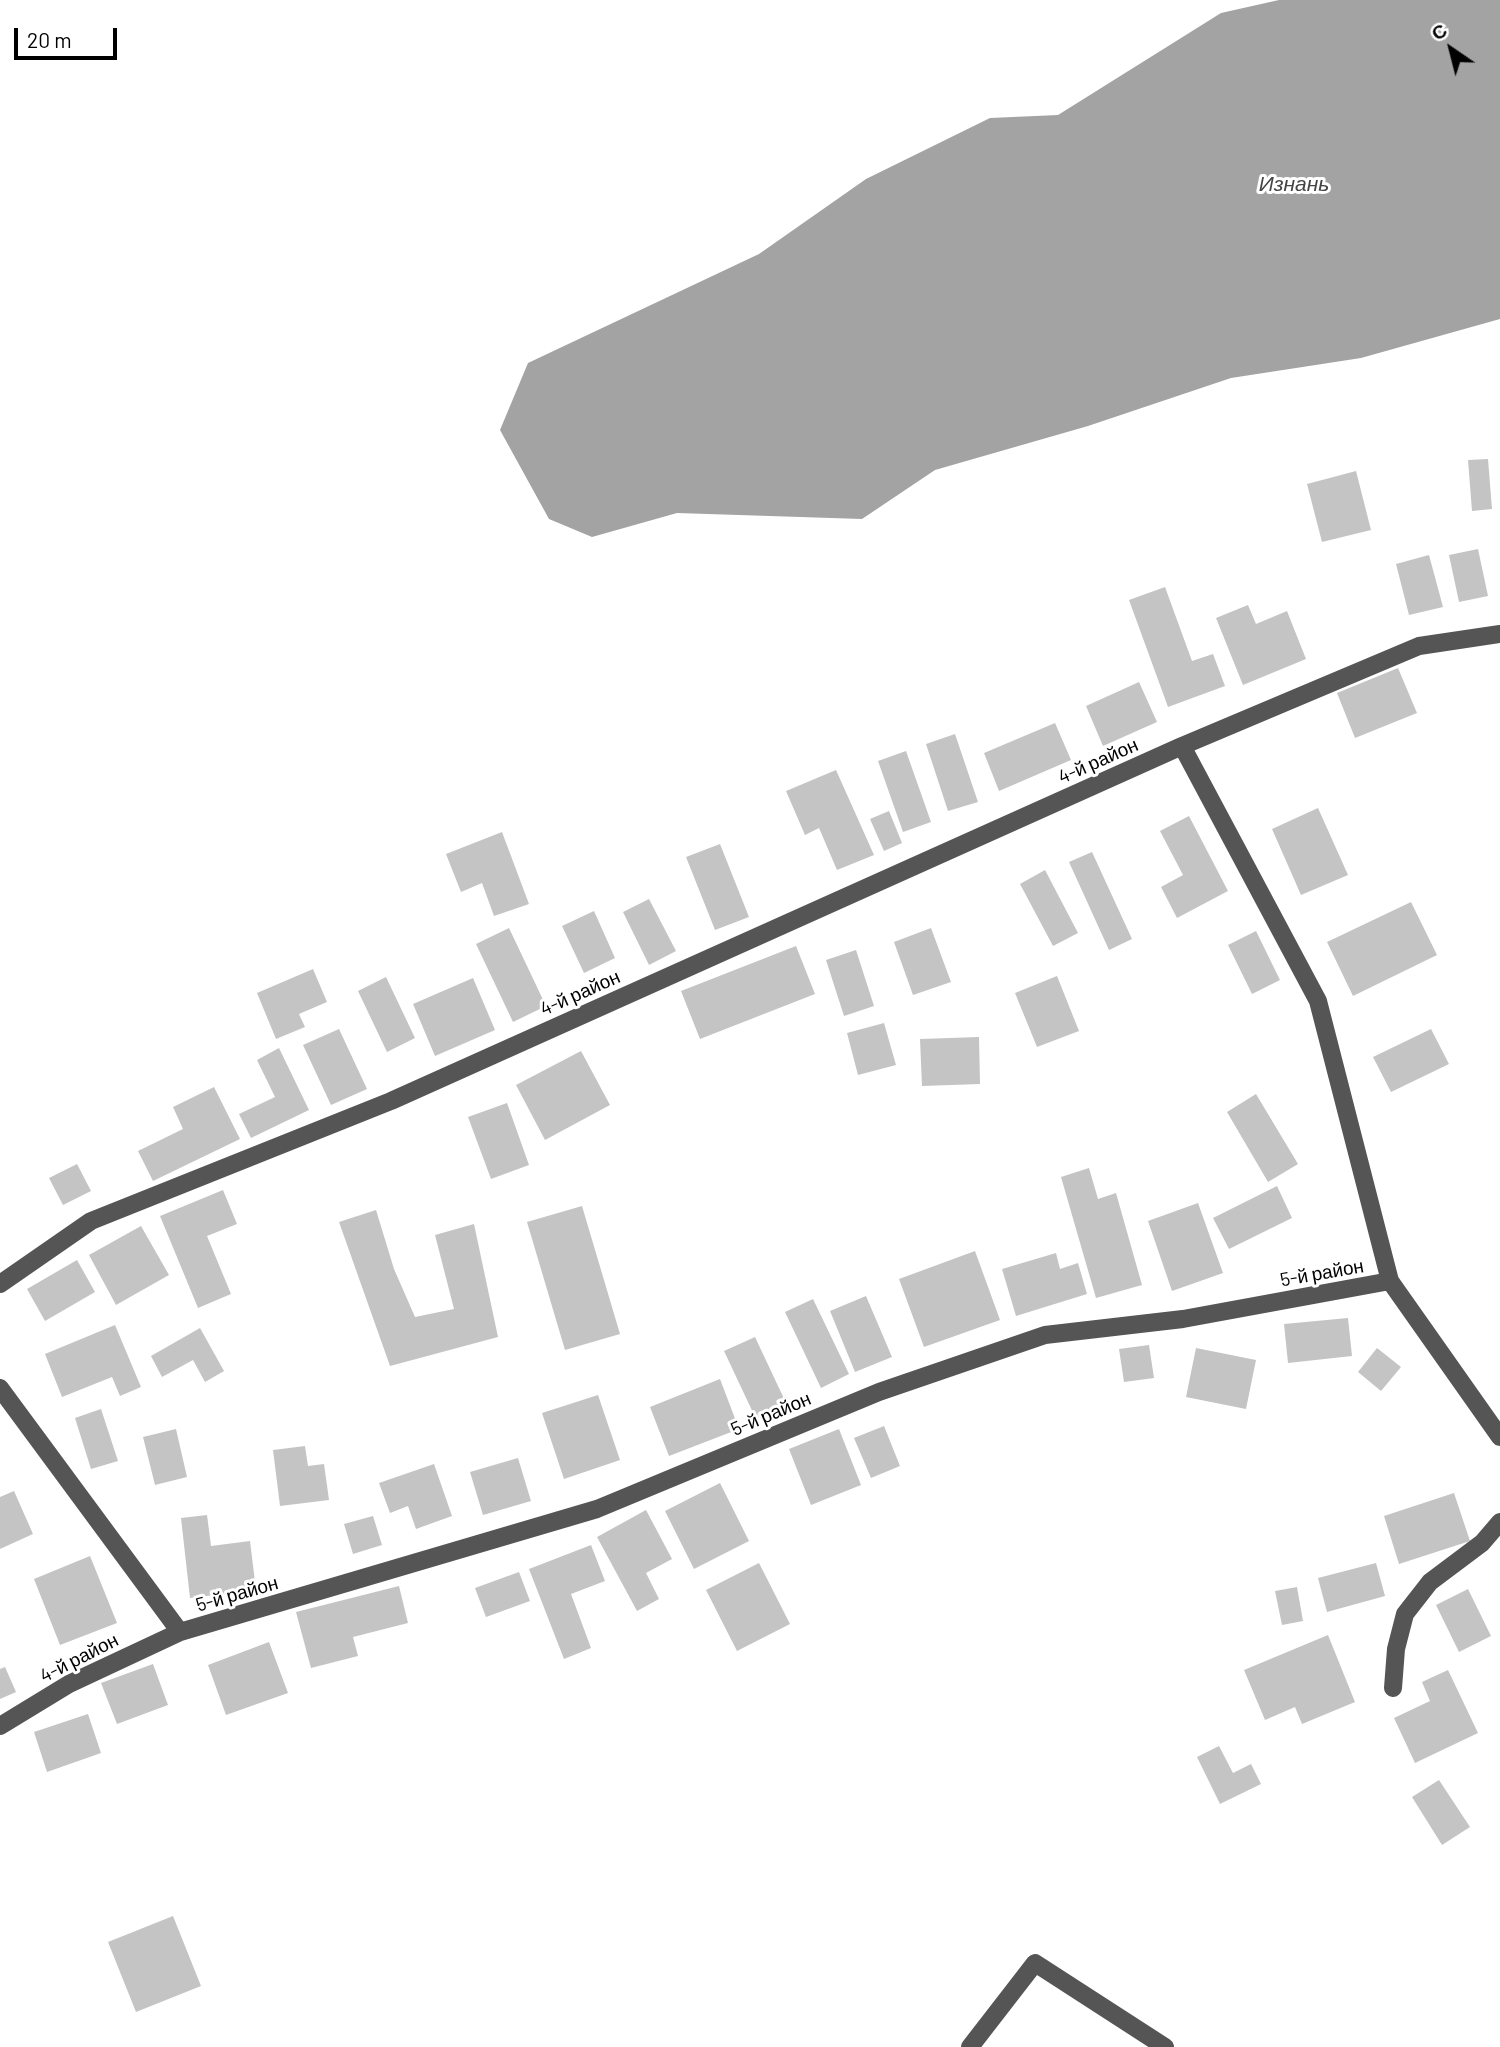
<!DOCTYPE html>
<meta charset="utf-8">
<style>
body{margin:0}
#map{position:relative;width:1500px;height:2047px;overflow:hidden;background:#fff;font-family:Barlow,sans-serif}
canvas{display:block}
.north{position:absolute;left:1416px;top:14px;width:70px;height:70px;-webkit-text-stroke:5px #fff;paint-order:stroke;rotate:325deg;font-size:19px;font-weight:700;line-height:28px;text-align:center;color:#000}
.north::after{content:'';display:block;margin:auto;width:24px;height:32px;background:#000;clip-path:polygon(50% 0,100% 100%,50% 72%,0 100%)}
.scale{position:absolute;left:14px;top:28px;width:103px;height:32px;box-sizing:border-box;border:4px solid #000;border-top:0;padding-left:9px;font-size:21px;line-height:24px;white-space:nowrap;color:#000;-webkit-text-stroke:5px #fff;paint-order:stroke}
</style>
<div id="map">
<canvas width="1500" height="2047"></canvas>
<div class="north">С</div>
<div class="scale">20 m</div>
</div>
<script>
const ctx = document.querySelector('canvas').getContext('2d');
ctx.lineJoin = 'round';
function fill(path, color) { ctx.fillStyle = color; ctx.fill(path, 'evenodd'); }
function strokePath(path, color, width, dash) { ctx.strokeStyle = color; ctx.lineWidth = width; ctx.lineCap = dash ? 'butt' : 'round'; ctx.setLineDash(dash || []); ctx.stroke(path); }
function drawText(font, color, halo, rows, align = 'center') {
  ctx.font = font + ' Barlow,sans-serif'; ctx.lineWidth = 6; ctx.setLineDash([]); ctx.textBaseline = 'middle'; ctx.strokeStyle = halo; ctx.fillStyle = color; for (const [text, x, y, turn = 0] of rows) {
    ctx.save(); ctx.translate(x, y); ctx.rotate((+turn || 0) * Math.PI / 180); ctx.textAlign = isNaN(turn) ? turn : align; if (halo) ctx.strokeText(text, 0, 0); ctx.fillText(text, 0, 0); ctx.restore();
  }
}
fill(new Path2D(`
 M1279,0H1500V319L1361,358L1231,378L1088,426L935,470L862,519L677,513L592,537L549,519L500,430L528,363L759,254L866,179L990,118L1058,115L1221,13Z`), '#a3a3a3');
fill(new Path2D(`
 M1488,459L1492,509L1472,511L1468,460Z
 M1356,471L1371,530L1322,542L1307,484Z
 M1478,549L1488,596L1459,602L1449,555Z
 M1429,555L1443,607L1409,615L1396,564Z
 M1165,587L1192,661L1213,654L1225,686L1168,707L1129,600Z
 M1248,605L1256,624L1287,611L1306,659L1243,685L1216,618Z
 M1398,668L1417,713L1355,738L1337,693Z
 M1139,682L1157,722L1103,746L1086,706Z
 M1055,723L1071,760L999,791L984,753Z
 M955,734L978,802L948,811L926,744Z
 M906,751L931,822L903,832L878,761Z
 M836,770L874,855L837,870L819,828L805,835L786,791Z
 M1318,808L1348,875L1301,895L1272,829Z
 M889,811L902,843L884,851L870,819Z
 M1189,816L1228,891L1177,918L1161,887L1183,875L1160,831Z
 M502,832L529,904L494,916L482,883L461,892L446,854Z
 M720,844L749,917L715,930L686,857Z
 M1092,852L1132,939L1109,950L1069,862Z
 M1045,870L1078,933L1053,946L1020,884Z
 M649,899L676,951L649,965L623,912Z
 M1411,902L1437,955L1353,996L1327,942Z
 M594,911L615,958L584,973L562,926Z
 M509,928L546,1006L513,1022L476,944Z
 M931,928L951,982L913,995L894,942Z
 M1256,931L1280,980L1252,994L1228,945Z
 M796,946L815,994L700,1039L681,991Z
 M856,950L874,1006L844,1016L826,960Z
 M313,969L327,1002L299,1014L305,1027L276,1039L257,993Z
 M1057,976L1079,1031L1037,1047L1015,993Z
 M386,977L415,1038L387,1052L358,991Z
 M473,978L495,1030L435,1056L413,1004Z
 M884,1023L896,1065L858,1075L847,1033Z
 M339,1029L367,1089L331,1105L303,1045Z
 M1431,1029L1449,1064L1391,1092L1373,1057Z
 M979,1037L980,1084L922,1086L920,1039Z
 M279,1048L309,1110L251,1138L239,1114L275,1097L257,1060Z
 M581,1051L610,1105L545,1140L516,1085Z
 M214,1087L240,1139L153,1181L138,1151L183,1129L173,1107Z
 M1256,1094L1298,1164L1268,1182L1227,1112Z
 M507,1103L529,1165L491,1179L468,1117Z
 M77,1164L91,1191L63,1205L49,1178Z
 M1089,1168L1098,1199L1116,1193L1142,1285L1096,1298L1061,1177Z
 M1277,1186L1292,1218L1229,1249L1213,1218Z
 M223,1190L237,1224L207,1236L231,1294L198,1308L160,1216Z
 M1198,1203L1223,1273L1172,1291L1148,1221Z
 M582,1206L620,1334L565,1350L527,1222Z
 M376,1210L394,1269L415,1317L454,1309L435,1235L474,1224L498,1337L390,1366L339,1222Z
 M141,1226L169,1275L116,1305L89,1255Z
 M975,1251L1000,1320L924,1347L899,1279Z
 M1056,1253L1060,1269L1078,1263L1087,1294L1016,1316L1002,1269Z
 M77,1260L95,1292L45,1321L27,1289Z
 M866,1296L892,1357L855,1372L830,1311Z
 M813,1299L849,1374L821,1388L785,1312Z
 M1348,1318L1352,1356L1288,1363L1284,1324Z
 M115,1325L141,1387L120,1396L112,1377L62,1397L45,1354Z
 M200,1328L224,1371L205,1382L193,1360L162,1377L151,1356Z
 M755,1337L787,1405L756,1419L724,1351Z
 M1149,1345L1154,1378L1124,1382L1119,1349Z
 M1196,1348L1256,1360L1246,1409L1186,1397Z
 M1377,1348L1401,1367L1381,1391L1358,1372Z
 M720,1379L739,1429L669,1456L650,1407Z
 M598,1395L620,1460L564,1479L542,1413Z
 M101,1409L118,1461L91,1469L75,1418Z
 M884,1426L900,1466L871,1478L854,1438Z
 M176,1429L187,1477L155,1485L143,1437Z
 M839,1429L861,1485L811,1505L789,1449Z
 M305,1446L308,1466L324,1464L329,1500L280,1506L273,1450Z
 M518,1458L531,1501L483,1515L470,1472Z
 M434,1464L452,1516L416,1529L408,1506L390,1513L379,1483Z
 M720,1483L749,1541L694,1569L665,1511Z
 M14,1491L33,1534L0,1549V1497Z
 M1454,1493L1470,1541L1399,1564L1384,1516Z
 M646,1510L672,1559L646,1573L659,1599L637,1611L597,1537Z
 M207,1515L211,1546L250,1541L256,1590L190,1598L181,1518Z
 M373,1516L382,1545L353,1554L344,1524Z
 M591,1545L605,1581L571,1594L591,1648L564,1659L529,1569Z
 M90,1556L117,1623L60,1645L34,1579Z
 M759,1563L790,1624L737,1651L706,1590Z
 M1376,1563L1385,1596L1327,1612L1318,1578Z
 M519,1572L530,1601L486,1617L475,1588Z
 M399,1586L408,1623L353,1637L358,1656L311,1668L296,1612Z
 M1297,1587L1303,1621L1282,1625L1275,1591Z
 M1468,1589L1491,1636L1459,1652L1436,1605Z
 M1328,1635L1355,1702L1302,1724L1295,1707L1265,1720L1244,1670Z
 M269,1642L288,1693L226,1715L208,1665Z
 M153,1664L168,1705L117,1724L101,1683Z
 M5,1667L16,1692L0,1699V1669Z
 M1448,1670L1478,1733L1415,1763L1394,1718L1430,1701L1422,1682Z
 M88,1714L101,1753L47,1772L34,1732Z
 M1219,1746L1233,1773L1251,1764L1261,1784L1220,1804L1197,1757Z
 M1439,1780L1470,1827L1442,1845L1412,1797Z
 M173,1916L201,1986L136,2012L108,1942Z`), '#c4c4c4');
strokePath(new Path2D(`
 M1182,746L1318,1001L1390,1281L1500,1437
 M0,1284L91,1221L391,1101L1182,746L1419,646L1500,634
 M0,1388L180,1632
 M1393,1688L1396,1649L1405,1614L1430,1582L1482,1543L1500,1522
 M0,1726L69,1684L180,1632L597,1509L879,1392L1045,1335L1183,1319L1390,1281
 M970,2047L1035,1963L1165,2047`), '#555', 18);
drawText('19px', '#000', '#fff', [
 ["4-й район",1098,761,-24],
 ["4-й район",580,993,-24],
 ["5-й район",1322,1273,-10],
 ["5-й район",771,1414,-23],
 ["5-й район",237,1594,-16],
 ["4-й район",79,1658,-27]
]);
drawText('italic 21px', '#444', '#fff', [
 ["Изнань",1294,184]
]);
</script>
